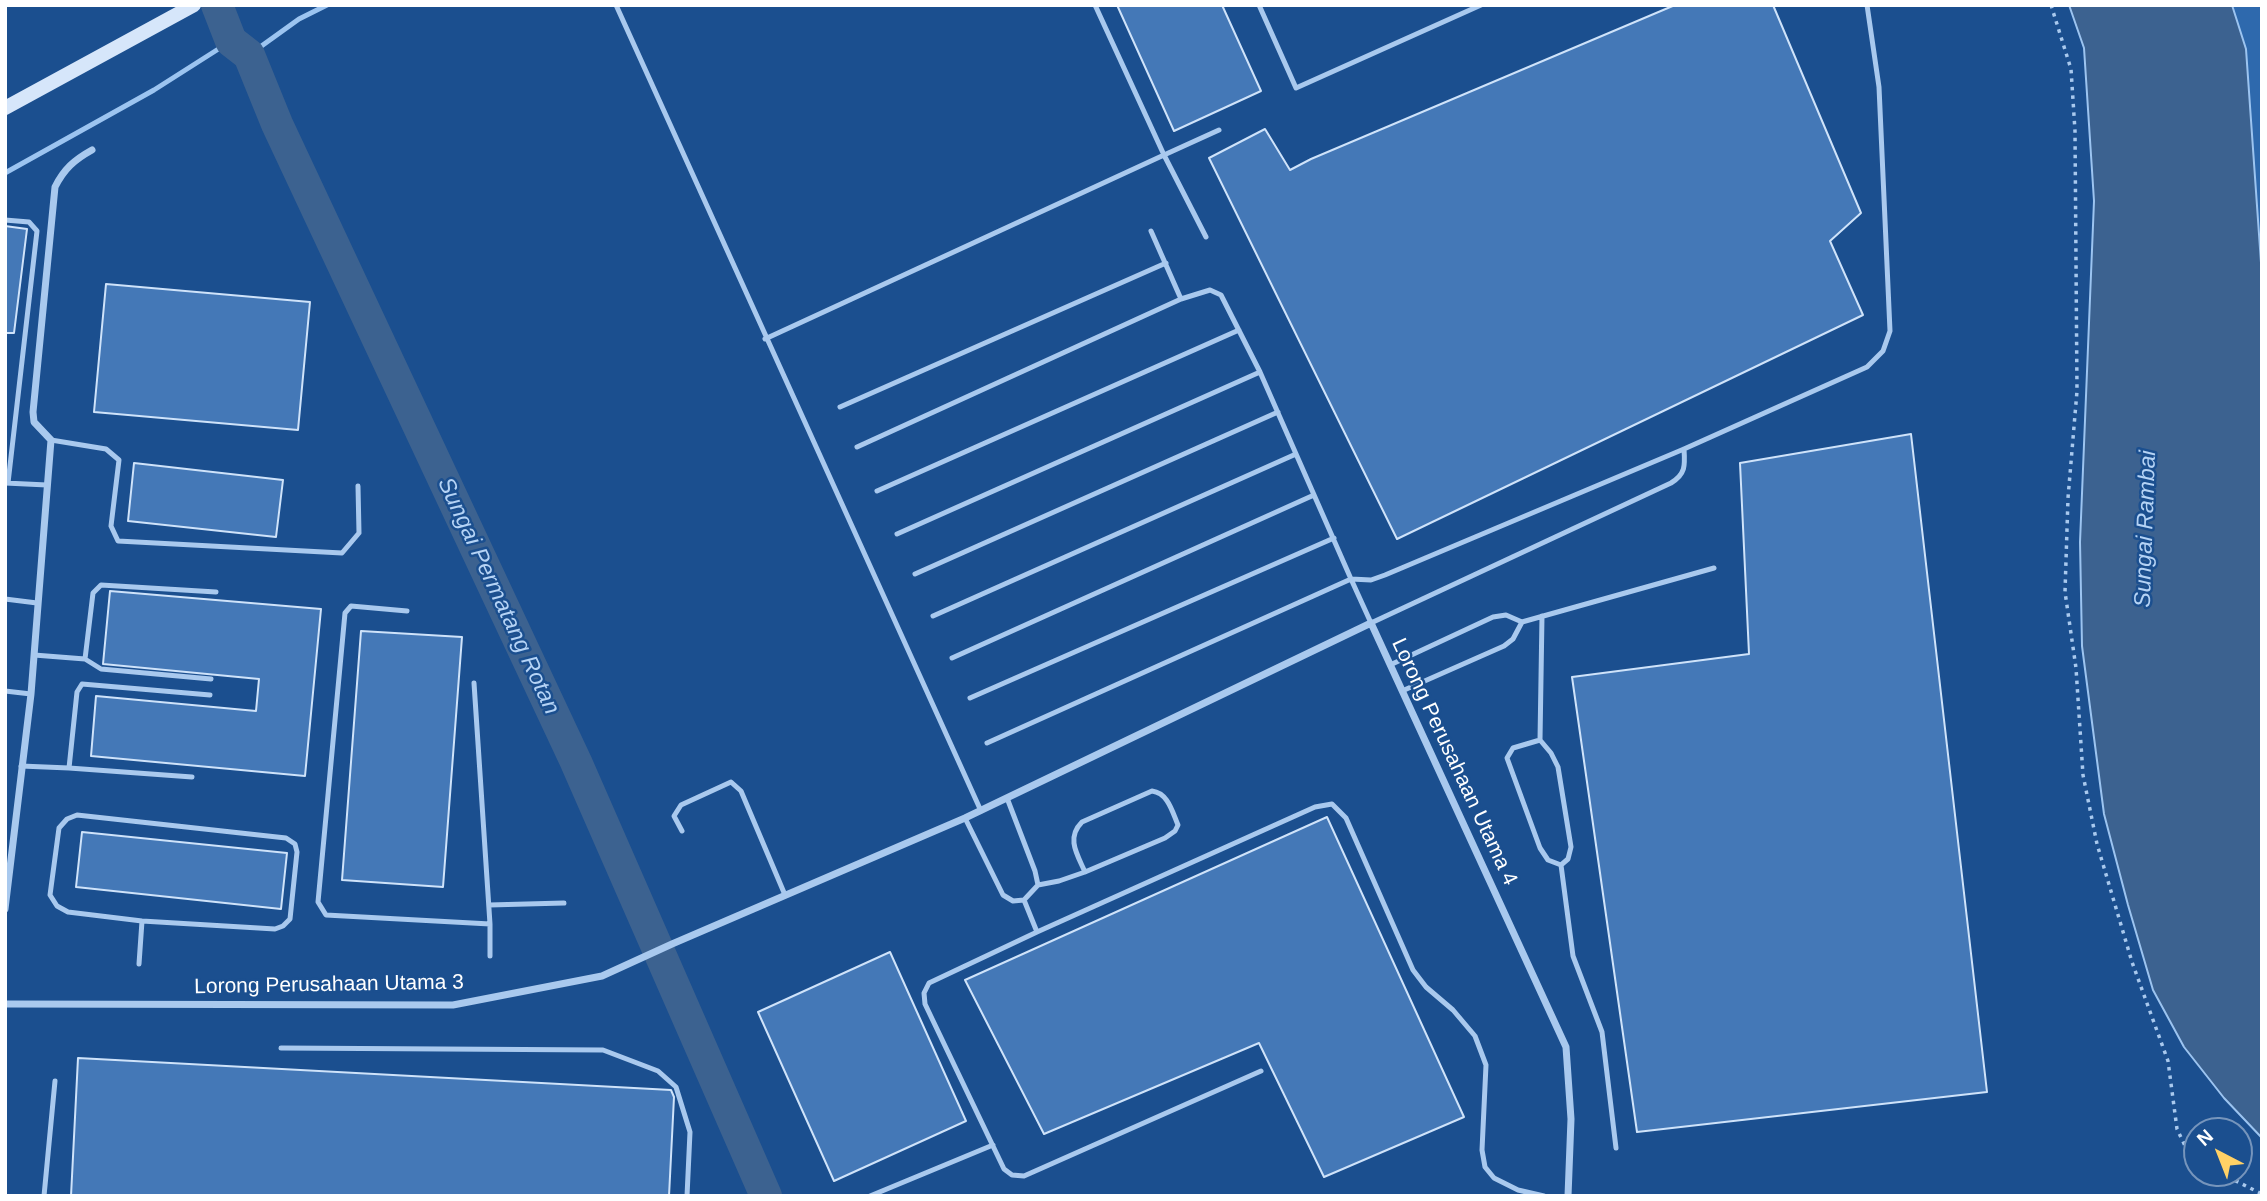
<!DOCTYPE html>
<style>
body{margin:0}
#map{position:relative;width:2267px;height:1201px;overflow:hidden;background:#1b4f8f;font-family:Helvetica,sans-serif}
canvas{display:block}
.frame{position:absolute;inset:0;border:7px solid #fff;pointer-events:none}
.north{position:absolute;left:2183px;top:1117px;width:70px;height:70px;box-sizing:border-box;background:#1b4f8f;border:2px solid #7695bc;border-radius:50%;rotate:318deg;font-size:19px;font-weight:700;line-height:28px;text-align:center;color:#fff}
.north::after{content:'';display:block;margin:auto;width:24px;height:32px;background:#ffd166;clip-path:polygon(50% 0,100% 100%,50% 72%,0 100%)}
</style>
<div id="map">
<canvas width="2267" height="1201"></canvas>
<div class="frame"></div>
<div class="north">N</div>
</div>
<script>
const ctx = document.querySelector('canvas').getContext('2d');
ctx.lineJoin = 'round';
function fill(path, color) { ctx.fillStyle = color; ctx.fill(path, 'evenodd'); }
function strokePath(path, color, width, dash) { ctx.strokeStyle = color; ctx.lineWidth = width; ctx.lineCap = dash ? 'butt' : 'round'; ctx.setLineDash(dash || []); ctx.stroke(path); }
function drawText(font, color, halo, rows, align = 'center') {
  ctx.font = font + ' Helvetica,sans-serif'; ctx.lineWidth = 5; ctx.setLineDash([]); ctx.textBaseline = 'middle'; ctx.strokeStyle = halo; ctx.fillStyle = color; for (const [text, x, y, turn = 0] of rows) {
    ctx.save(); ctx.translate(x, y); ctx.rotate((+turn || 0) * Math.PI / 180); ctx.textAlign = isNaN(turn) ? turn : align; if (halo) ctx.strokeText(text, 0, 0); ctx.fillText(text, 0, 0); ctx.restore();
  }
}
fill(new Path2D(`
 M2232,5H2262V277L2246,49Z`), '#2e69ad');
const water = new Path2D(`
 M2069,5H2232L2246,49L2262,277V1138L2224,1098L2184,1047L2153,990L2128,905L2104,814L2082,646L2080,542L2094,201L2084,48Z`);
fill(water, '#3c6290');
strokePath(water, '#9cc4f0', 2);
strokePath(new Path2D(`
 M249,55L299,19L327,5
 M5,173L154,90L231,41`), '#9cc4f0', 5);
strokePath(new Path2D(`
 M217,5L231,41L249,55L277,124L576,762L766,1196`), '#3c6290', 32);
const building = new Path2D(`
 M1117,5H1222L1261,91L1174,131Z
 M1675,5H1773L1861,213L1830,241L1863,315L1397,539L1209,158L1265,129L1290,170L1311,159Z
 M5,226L27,229L14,333H5Z
 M106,284L310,302L298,430L94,412Z
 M1911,434L1987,1092L1637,1132L1572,677L1749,654L1740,463Z
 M134,463L283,480L276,537L128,521Z
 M110,591L321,609L305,776L91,756L96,696L256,711L259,679L103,664Z
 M361,631L462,637L443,887L342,880Z
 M1327,817L1464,1117L1324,1177L1259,1043L1044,1134L965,980Z
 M82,832L287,853L281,909L76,887Z
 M890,952L966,1121L834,1181L758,1012Z
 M78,1058L671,1090L674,1097L669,1196H71Z`);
fill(building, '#4478b7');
strokePath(building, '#cfe3fa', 2);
strokePath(new Path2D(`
 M2051,5L2071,69L2075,131L2077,391L2068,498L2065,592L2076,668L2083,775L2097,844L2132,962L2168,1061L2177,1129L2187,1150L2197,1157
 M2220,1173L2262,1194`), '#a9c9ee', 3.5, [3.5, 5]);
strokePath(new Path2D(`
 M616,5L981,811
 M1259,5L1296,88L1481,5
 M5,220L29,222L37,231L8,483
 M1151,231L1181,299
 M1206,237L1164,155L1219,130
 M765,339L1164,155L1095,5
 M840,407L1166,263
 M51,440L106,449L119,460L111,526L118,541L342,553L359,533L358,486
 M857,447L1181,299L1210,290L1221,295L1260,372L1351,579L1371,580L1385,575L1684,449L1867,367L1883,351L1890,331L1879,87L1867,5
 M5,483L47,485
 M877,491L1239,330
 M897,534L1260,372
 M915,574L1278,412
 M5,599L37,603
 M407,611L351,606L345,613L318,902L326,915L490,924V956
 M933,616L1296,454
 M1542,616L1540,740L1551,753L1558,767L1571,847L1568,859L1561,865
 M34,655L85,659L93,593L101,585L216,592
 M952,658L1314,495
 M85,659L101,669L211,679
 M1390,665L1493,617L1506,615L1522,622L1714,568
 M474,683L490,924
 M5,691L31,694
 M1402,691L1504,646L1513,639L1522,622
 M970,698L1334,538
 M1540,740L1513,748L1507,758L1540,848L1548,860L1561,865
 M987,743L1351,579L1371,623L1671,483C1686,474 1685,465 1684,449
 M21,766L69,768L77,692L82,684L210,695
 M69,768L192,777
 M1007,798L1035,871L1038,885
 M77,815L286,838L295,844L297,852L290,919L283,926L275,929L142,921L68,912L57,906L50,895L59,828L67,819Z
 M965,818L1003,895L1013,901L1024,900L1038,885L1059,881L1085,872L1165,838L1175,831L1178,825C1172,811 1168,793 1152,791L1082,822C1066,838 1077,854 1085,872
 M682,831L674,816L681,805L731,782L741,791L785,895
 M1561,865L1573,956L1602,1032L1616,1148
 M1024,900L1037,932L929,983L924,993L925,1004L1004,1169L1012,1175L1024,1176L1261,1071
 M489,905L564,903
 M1037,932L1315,807L1332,804L1346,818L1413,970L1426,987L1453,1010L1475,1036L1486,1065L1482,1150L1485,1167L1494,1178L1518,1190L1544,1196
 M139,964L142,921
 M281,1048L603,1050L658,1071L676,1087L690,1132L687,1196
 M44,1196L55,1081
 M870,1196L993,1145`), '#a9c9ee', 5);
strokePath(new Path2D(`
 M5,909L31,694L51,440L34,422L33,412L55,187C64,169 74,160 92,150
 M5,1004L453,1005L602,976L672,944L965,818L1371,623L1566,1047L1571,1119L1568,1196`), '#a9c9ee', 7);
strokePath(new Path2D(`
 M5,108L194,5`), '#d6e6fa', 14);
drawText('21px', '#fff', '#1b4f8f', [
 ["Lorong Perusahaan Utama 4",1454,762,65],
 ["Lorong Perusahaan Utama 3",329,985,-1]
]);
drawText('italic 23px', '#b5d3f5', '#1b4f8f', [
 ["Sungai Rambai",2146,529,-88],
 ["Sungai Permatang Rotan",498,596,65]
]);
</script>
